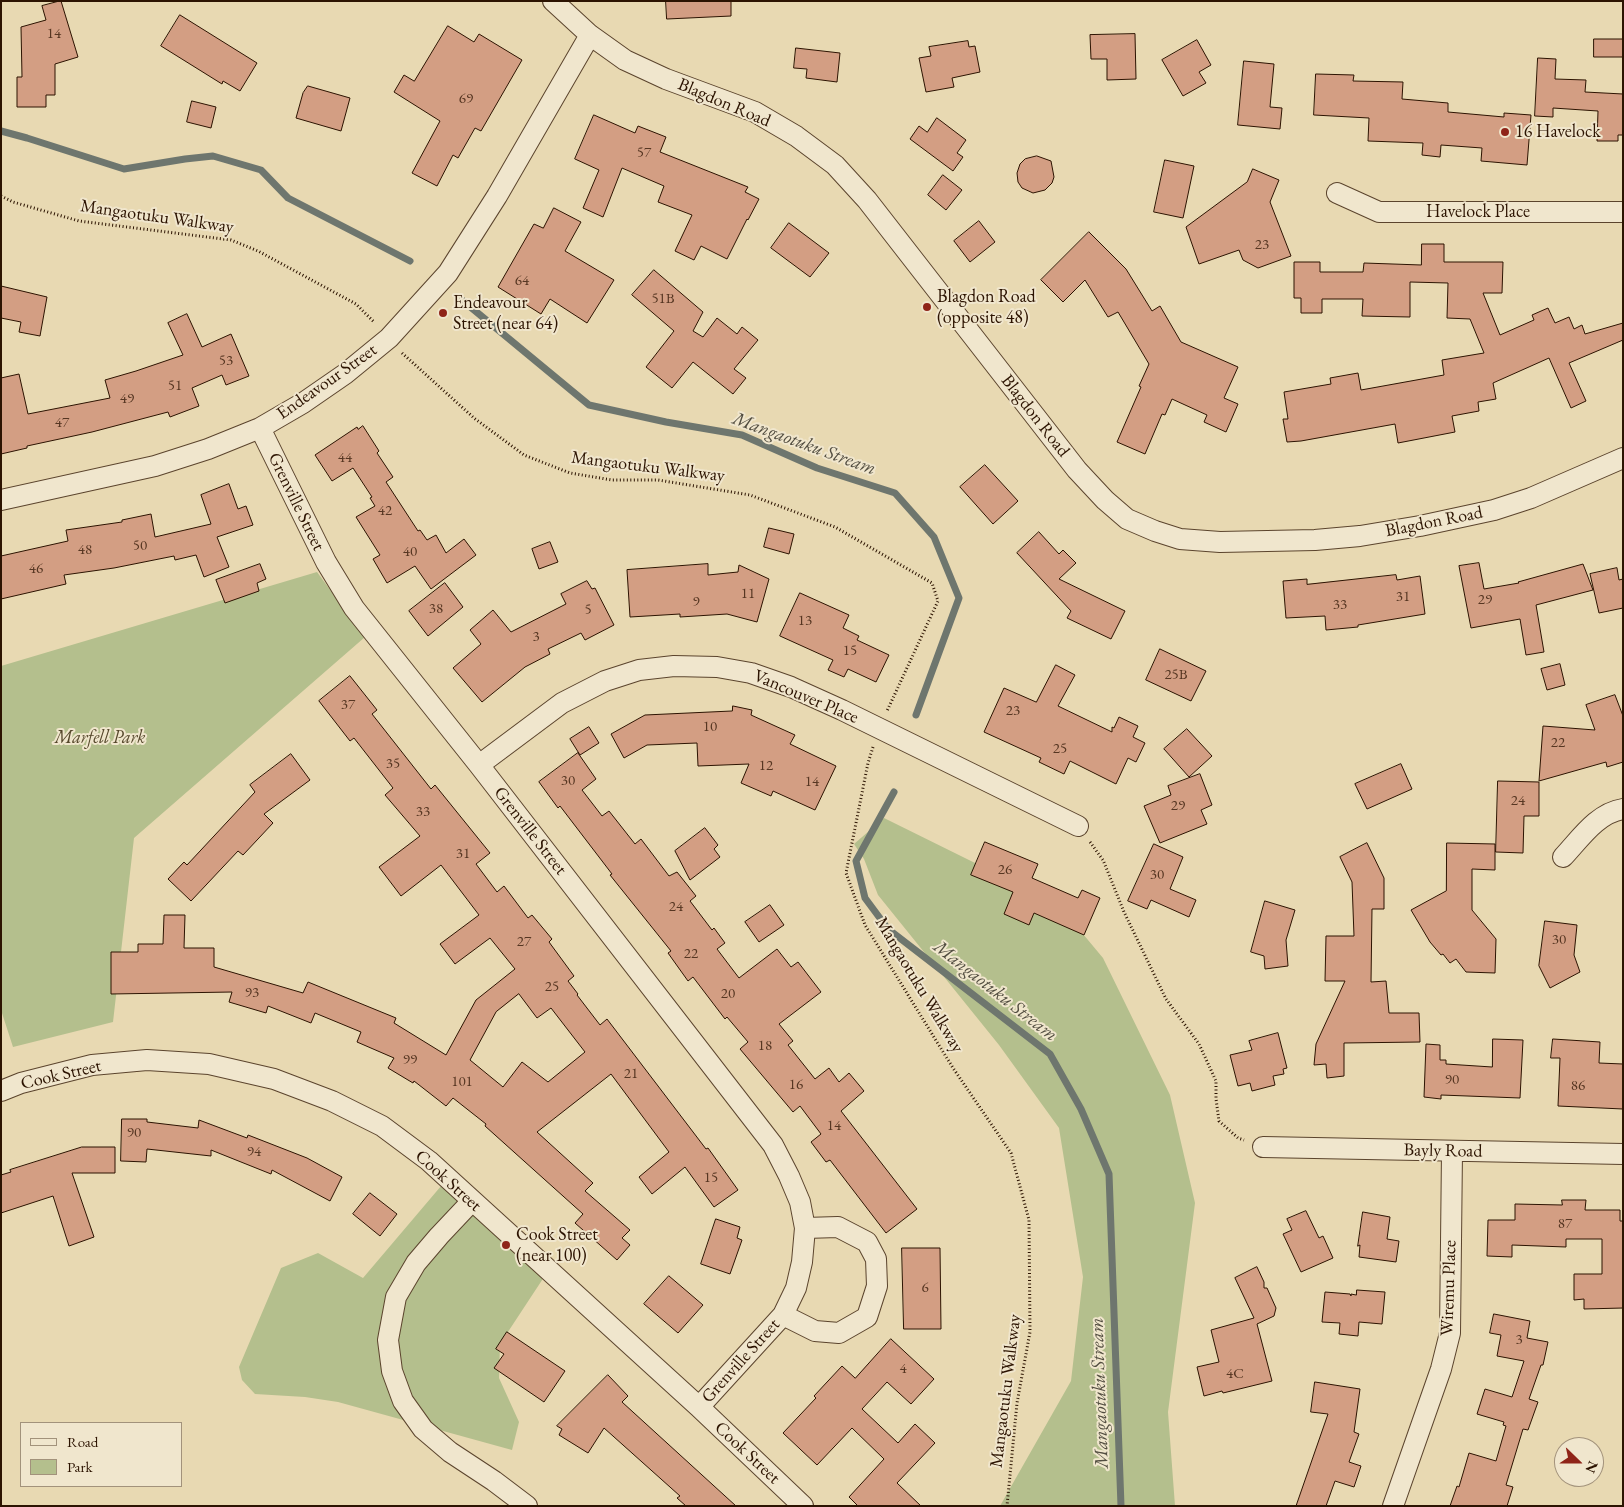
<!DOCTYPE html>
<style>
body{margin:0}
#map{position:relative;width:1624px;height:1507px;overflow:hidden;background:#e8d9b2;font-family:"EB Garamond",serif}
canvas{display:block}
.frame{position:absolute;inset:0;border:2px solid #2c1301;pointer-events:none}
.legend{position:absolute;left:20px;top:1422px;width:162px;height:65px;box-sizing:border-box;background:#f0e6cd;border:1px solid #a2927b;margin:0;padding:6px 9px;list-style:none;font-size:15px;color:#2c1301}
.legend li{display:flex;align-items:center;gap:10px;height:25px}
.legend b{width:25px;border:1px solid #a2927b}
.north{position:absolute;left:1554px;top:1437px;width:50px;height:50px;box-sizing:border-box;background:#f0e6cd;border:1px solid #a2927b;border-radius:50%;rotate:112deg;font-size:14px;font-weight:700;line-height:20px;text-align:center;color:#2c1301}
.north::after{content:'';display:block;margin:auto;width:18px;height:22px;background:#8f2418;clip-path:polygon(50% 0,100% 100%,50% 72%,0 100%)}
</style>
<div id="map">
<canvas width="1624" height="1507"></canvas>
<div class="frame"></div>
<ul class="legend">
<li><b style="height:6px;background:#f0e6cd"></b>Road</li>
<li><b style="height:14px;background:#b4bf8d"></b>Park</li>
</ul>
<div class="north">N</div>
</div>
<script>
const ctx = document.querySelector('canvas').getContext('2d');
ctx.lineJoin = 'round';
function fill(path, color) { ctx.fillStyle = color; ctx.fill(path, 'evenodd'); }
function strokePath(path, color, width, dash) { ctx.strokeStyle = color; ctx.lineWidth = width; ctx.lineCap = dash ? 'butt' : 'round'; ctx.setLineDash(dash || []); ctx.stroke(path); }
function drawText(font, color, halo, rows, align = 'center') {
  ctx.font = font + ' "EB Garamond",serif'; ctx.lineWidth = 4; ctx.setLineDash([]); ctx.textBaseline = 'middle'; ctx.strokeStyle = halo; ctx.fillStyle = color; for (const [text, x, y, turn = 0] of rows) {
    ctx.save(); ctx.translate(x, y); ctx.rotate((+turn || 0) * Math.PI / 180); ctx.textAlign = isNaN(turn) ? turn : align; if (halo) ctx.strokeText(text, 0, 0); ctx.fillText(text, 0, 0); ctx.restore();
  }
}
fill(new Path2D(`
 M317,572L365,637L134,838L113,1022L13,1047L1,1010V666Z
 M884,818L1058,904L1103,958L1170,1095L1195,1203L1168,1412L1175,1506H1000L1071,1381L1083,1277L1059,1128L999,1045L878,895L864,859L854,844Z
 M447,1179L550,1268L500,1344L499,1378L519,1422L512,1450L338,1402L305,1397L255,1394L242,1380L239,1367L281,1268L318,1253L363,1278Z`), '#b4bf8d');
strokePath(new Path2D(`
 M1,131L27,138L124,169L185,159L213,156L261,170L288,198L410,261
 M462,300L589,405L666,422L742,435L817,468L895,493L934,537L959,598L916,715
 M894,792L856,861L865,898L888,929L1050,1054L1081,1109L1109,1174L1121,1506`), '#6e766e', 7);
const building = new Path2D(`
 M61,1L78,57L55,64V95H46V107H17V77H22L21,27L46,20L42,6Z
 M666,1H731V16L667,19Z
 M180,15L257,63L240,91L223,81L222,84L161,46Z
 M448,26L474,42L479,34L522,60L481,131L475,128L458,158L453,155L437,186L412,173L440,121L394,92L404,75L414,81Z
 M1135,34L1136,79L1107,80V59H1091L1090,35Z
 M1594,39H1623V57H1594Z
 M1197,40L1211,65L1199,72L1206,83L1183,96L1162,60Z
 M968,41L969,47L975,46L980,72L952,78L954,87L926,92L919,58L931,56L929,47Z
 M796,48L840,53L837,82L806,78L807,69L794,68Z
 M1538,58L1556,59L1555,79L1586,80L1585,92L1623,94V135H1618V141H1597L1598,111L1553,108V117L1535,116Z
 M1244,61L1274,64L1270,107L1282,108L1280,129L1238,125Z
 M1316,74L1354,75L1353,81L1403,82L1402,99L1448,103V112L1504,117V113L1531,115L1527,165L1481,161L1482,148L1441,145L1440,157L1422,155L1423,143L1368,141L1369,118L1314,115Z
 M308,86L350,98L341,131L296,118L303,93Z
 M192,101L216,107L211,128L187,122Z
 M594,115L635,133L638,126L666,137L660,152L748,187L745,192L759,199L748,220L747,219L727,259L701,246L694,260L675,251L692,215L658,202L664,186L622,168L603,217L583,208L599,170L575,159Z
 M937,118L966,140L957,153L963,157L953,171L910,139L919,126L927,132Z
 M1037,156L1051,161L1054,177L1052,183L1045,190L1033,193L1022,188L1018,182L1017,173L1020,164L1025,159Z
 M1165,160L1194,166L1183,218L1154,212Z
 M1253,169L1279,180L1270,202L1291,256L1258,268L1243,260L1239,250L1199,264L1186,227L1247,182Z
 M943,175L962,190L946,210L928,195Z
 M554,208L581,222L565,251L614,280L587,323L550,299L541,314L498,287L534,224L543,228Z
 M979,221L995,242L970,262L954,241Z
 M789,223L829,253L810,277L771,248Z
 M1089,232L1126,269L1152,311L1160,306L1181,342L1238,367L1224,398L1238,404L1226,432L1204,422L1207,415L1172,399L1165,415L1162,414L1145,454L1117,442L1141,387L1139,386L1149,364L1118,312L1108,317L1085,280L1063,302L1041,280Z
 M1422,244H1444V262H1503L1502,293H1483L1500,335L1534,320L1532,315L1548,308L1555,323L1569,317L1574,329L1582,325L1585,334L1623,323V340L1569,363L1586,401L1571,408L1549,358L1493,383L1496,399L1478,402L1479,411L1452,416L1455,432L1398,443L1395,424L1301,441L1287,442L1283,419H1288L1284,392L1331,384L1330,378L1358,373L1361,390L1444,375L1442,360L1484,353L1470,319L1447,318L1448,283L1410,282V317L1362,316L1363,299H1322V313H1301V298H1294V262H1320V272H1363L1364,263L1421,265Z
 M654,270L703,312L693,331L703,337L717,318L737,334L742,327L758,340L734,369L746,378L733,394L693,362L672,388L646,367L674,331L632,295Z
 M1,286L47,297L40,336L19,332L21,322L1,318Z
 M187,314L202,347L231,334L249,376L226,385L222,375L192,388L199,406L170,417L168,412L92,432L27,446V448L1,454V378L19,374L28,414L110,398L105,380L136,371L183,355L168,323Z
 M363,426L379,451L377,453L393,477L386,482L418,531L420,530L427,540L436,535L446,553L464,539L476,555L431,589L415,566L387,583L373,559L380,555L356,517L375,506L370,498L372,497L353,468L332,481L315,455L357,427L358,429Z
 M985,465L1018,501L993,524L960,487Z
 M229,484L238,509L246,506L253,525L217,537L229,567L204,577L196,555L175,560L174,556L114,568L64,575L66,584L1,599V556L68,541L66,530L122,522V520L151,514L155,537L211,524L201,495Z
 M769,528L794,534L789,554L764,547Z
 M1039,532L1059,554L1063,550L1076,563L1059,579L1125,611L1111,639L1067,618L1071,611L1017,553Z
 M550,542L558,562L539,569L532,549Z
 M1479,563L1484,589L1519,583L1518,582L1583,564L1593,590L1536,605L1544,652L1526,655L1520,619L1471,628L1459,566Z
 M260,564L266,579L257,583L259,591L225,603L216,580Z
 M708,564V575L738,572L739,565L769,579L757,622L727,614L680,617V614L630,617L627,570Z
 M1617,568L1619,580L1623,579V608L1599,613L1590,574Z
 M1396,575L1397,580L1420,576L1425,614L1358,625V627L1326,630L1325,616L1286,618L1283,581L1307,579V584Z
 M587,581L592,589L595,588L614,625L585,640L581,633L548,649L550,654L525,667L482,702L453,668L481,644L470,630L493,610L511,632L566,604L561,594Z
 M445,583L463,607L428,636L409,611Z
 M800,593L849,615L843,628L859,636L857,640L889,655L876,682L848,669L844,677L828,670L833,660L780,636Z
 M1160,649L1206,671L1191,701L1146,680Z
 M1560,664L1565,685L1547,690L1541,669Z
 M1056,665L1075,675L1058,706L1112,732V727L1114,728L1119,717L1138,726L1133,737L1145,743L1136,762L1128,758L1116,784L1070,761L1064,774L1039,762L1041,758L984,732L1004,688L1036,702Z
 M350,676L377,710L372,714L431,789L435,785L490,853L476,864L497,892L504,886L528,918L532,915L552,939L549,942L574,976L568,981L578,994L577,995L600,1025L607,1019L706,1149L708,1148L738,1190L714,1207L685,1167L652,1194L639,1177L669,1152L611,1074L537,1132L593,1183L585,1191L630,1230L622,1238L630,1245L617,1260L575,1223L583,1214L485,1126L486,1124L453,1098L446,1106L414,1081L413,1083L388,1068L394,1058L357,1042L361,1032L315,1013L311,1023L268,1006L266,1013L229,1002L232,992L111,994V952H138V944H163L164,915H185L184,948H214V967L303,993L308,982L396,1018L394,1023L446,1055L476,1000L515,969L490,938L455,964L440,944L479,915L441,865L401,896L379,867L420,836L385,795L393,788L354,738L350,741L319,701ZM519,994L537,1018L551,1008L585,1052L548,1082L522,1062L503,1087L470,1060L496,1012Z
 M1615,695L1623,716V762L1607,767L1606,762L1539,781L1543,726L1595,730L1586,705Z
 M733,706L752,710L751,715L795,735L790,744L836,766L815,810L773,791L771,796L741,783L749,764L698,766L697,743L647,745L624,758L611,734L645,715L732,711Z
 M589,727L599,743L580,755L570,739Z
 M1187,729L1212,756L1189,777L1164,749Z
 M578,753L596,779L582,790L602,816L609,811L635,844L641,839L669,876L677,872L696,896L690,901L712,930L714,928L725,943L717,949L739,978L777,949L791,967L798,962L821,992L779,1024L793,1041L788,1045L815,1079L829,1068L839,1082L849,1073L864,1091L841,1111L917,1209L886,1233L830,1160L826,1162L811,1142L821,1134L800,1106L793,1112L740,1049L748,1042L727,1017L725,1019L693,977L688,981L668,953L671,951L610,875L612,874L560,806L558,808L539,782Z
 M291,754L310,780L264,814L273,823L243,855L238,851L191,901L168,879L184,862L187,865L255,792L250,785Z
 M1401,764L1412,789L1367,809L1355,784Z
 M1200,774L1212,805L1201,810L1207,824L1160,843L1144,806L1171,795L1168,786Z
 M1498,781L1539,782V816H1524L1523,853L1496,852Z
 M705,828L718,845L714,849L720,857L690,880L675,851Z
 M985,842L1038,864L1032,878L1078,898L1082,890L1100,898L1084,935L1034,913L1029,925L1004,914L1013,892L971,875Z
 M1367,843L1384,878V909H1372L1371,982L1386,981L1389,1013H1419L1420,1042L1344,1043V1076L1327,1078L1326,1064L1314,1065L1316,1044L1345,981H1325L1326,936H1354L1352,882L1340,857Z
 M1447,843L1495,844V870L1472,869V910L1496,939L1495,973L1466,972L1456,959L1450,963L1443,954L1441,955L1430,942L1411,910L1446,891Z
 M1154,844L1183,857L1170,889L1196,900L1189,917L1151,900L1147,909L1128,901Z
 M1265,901L1295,910L1286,940L1288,966L1265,969L1264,956L1251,952Z
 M770,905L784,925L759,942L745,922Z
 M1545,921L1577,925L1574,955L1580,972L1550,988L1539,966Z
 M1278,1033L1287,1068L1283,1069L1284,1074L1273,1076L1275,1085L1252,1091L1250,1083L1238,1086L1230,1055L1252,1050L1249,1041Z
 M1493,1039L1523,1040L1520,1098L1441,1095V1099L1424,1097L1426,1044L1440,1045V1060H1446V1064L1492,1067Z
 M1553,1039L1600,1042L1599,1063L1623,1064V1109L1558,1106L1560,1058H1551Z
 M122,1119H147V1122L198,1128L199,1120L247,1138L248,1135L307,1158L342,1177L330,1201L272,1170L271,1174L211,1150V1156L147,1149L146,1162L121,1161Z
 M82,1147H115V1173H72L94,1237L69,1246L53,1196L1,1213V1175L11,1172L10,1170Z
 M370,1193L397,1214L380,1236L353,1214Z
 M1562,1200H1586L1585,1210H1620V1221H1623V1308L1584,1309V1299L1574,1300V1274H1602V1239H1566V1247L1512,1245V1257L1487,1256L1488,1220H1515V1204L1562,1205Z
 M1306,1211L1319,1238L1323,1236L1333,1258L1301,1272L1283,1234L1292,1230L1287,1219Z
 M1363,1212L1390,1217L1387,1239L1399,1241L1396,1262L1359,1257L1360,1245L1358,1246Z
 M716,1219L740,1227L737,1238L742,1240L730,1274L701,1264Z
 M902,1248H940L941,1329H904Z
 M1257,1267L1264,1282V1288H1267L1276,1308L1274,1316L1257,1324L1272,1381L1223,1393L1222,1391L1204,1396L1197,1367L1219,1362L1211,1330L1254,1318L1235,1278Z
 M669,1276L703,1305L678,1333L644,1304Z
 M1357,1290L1385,1292L1382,1324L1359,1322L1358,1336L1339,1334L1340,1323L1322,1322L1325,1292L1350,1294L1351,1296V1294L1356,1295Z
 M1494,1314L1530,1321L1527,1338L1548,1342L1543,1365H1541L1529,1399L1538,1402L1528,1430L1523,1429L1506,1485L1513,1487L1507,1506H1450L1457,1486L1459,1487L1469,1453L1496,1461L1506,1426L1503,1425L1504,1422L1477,1414L1485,1389L1512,1397L1524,1361L1497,1356L1501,1335L1490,1333Z
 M507,1332L565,1371L544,1402L494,1368L504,1354L496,1349Z
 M891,1339L934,1379L911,1404L887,1382L862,1409L898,1443L915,1424L935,1443L897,1483L921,1506H858L849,1497L884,1459L852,1428L817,1465L783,1433L816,1398L814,1396L842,1366L855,1378Z
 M608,1375L628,1396L622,1402L736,1506H686L677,1498L680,1496L604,1428L588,1453L559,1435L562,1429L557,1426Z
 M1315,1382L1360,1389L1354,1432L1359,1434L1349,1462L1361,1466L1354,1487L1335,1481L1326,1506H1296L1328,1414L1311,1412Z`);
fill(building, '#d39e83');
strokePath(building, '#2c1301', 1);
const street = new Path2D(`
 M553,1L590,35L625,60L666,79L755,112L796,136L835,165L867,200L1077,470L1105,500L1127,519L1155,531L1180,539L1220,542L1315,540L1360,536L1420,526L1494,510L1531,498L1623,458
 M1337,193L1379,212H1623
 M260,428L326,562L354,608L479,765L773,1145L789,1176L800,1202L805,1228L802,1262L796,1288L783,1315L699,1407
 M1,500L155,466L208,449L260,428L303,403L345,374L389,338L448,273L497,196L590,35
 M479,765L562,703L605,681L639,670L674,666L717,667L751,673L791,687L842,710L1078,826
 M1563,857C1580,839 1597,813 1623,809
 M1,1091L21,1083L92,1065L147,1060L209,1064L274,1079L332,1101L382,1126L429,1161L699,1407L803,1506
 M1263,1147L1623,1154
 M472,1201L439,1236L416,1263L396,1297L388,1340L392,1371L403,1401L423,1429L450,1452L494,1481L527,1506
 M783,1315L815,1331L839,1333L867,1317L877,1286L876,1259L867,1242L838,1227L805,1228
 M1393,1506L1441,1369L1450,1333L1452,1151`);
strokePath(street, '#5b442d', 22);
strokePath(new Path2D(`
 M1,196L13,202L79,221L231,240L258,251L356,304L374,322
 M402,353L474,418L524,455L570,473L612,480H658L750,495L835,527L932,583L938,601L887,711
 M873,747L868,763L846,873L865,925L953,1068L1011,1153L1029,1220L1030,1332L1017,1403L1007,1506
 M1090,842L1103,860L1124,912L1166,999L1199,1044L1216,1081V1099L1219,1121L1238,1138L1244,1140`), '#2c1301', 3, [1, 2.5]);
strokePath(street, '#f0e6cd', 20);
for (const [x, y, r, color] of [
 [1505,132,5,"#8f2418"],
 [927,307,5,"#8f2418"],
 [443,313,5,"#8f2418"],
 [506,1245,5,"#8f2418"]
]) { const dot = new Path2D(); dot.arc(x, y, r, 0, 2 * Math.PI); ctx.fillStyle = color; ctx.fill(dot); strokePath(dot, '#f0e6cd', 2); }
drawText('15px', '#563622', null, [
 ["14",54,34],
 ["69",466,99],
 ["57",644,153],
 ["23",1262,245],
 ["64",522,281],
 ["51B",663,299],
 ["53",226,361],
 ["51",175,386],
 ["49",127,399],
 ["47",62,423],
 ["44",345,458],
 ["42",385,511],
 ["50",140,546],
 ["48",85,550],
 ["40",410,552],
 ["46",36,569],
 ["11",748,594],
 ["31",1403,597],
 ["29",1485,600],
 ["9",696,602],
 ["33",1340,605],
 ["38",436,609],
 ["5",588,610],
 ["13",805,621],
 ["3",536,637],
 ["15",850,651],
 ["25B",1176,675],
 ["37",348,705],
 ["23",1013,711],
 ["10",710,727],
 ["22",1558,743],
 ["25",1060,749],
 ["35",393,764],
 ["12",766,766],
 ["30",568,781],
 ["14",812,782],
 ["24",1518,801],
 ["29",1178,806],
 ["33",423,812],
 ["31",463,854],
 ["26",1005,870],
 ["30",1157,875],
 ["24",676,907],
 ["30",1559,940],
 ["27",524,942],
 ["22",691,954],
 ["25",552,987],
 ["93",252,993],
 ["20",728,994],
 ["18",765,1046],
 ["99",410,1060],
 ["21",631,1074],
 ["90",1452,1080],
 ["101",462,1082],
 ["16",796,1085],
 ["86",1578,1086],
 ["14",834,1126],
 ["90",134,1133],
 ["94",254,1152],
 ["15",711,1178],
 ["87",1565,1224],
 ["6",925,1288],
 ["3",1519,1340],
 ["4",903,1369],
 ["4C",1235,1374]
]);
drawText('18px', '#2c1301', '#f0e6cd', [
 ["Blagdon Road",724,103,23],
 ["Havelock Place",1478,212],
 ["Mangaotuku Walkway",157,217,8],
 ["Endeavour Street",327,382,-35],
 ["Blagdon Road",1035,416,52],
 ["Mangaotuku Walkway",648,467,7],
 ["Grenville Street",296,502,64],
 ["Blagdon Road",1434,522,-11],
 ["Vancouver Place",806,697,23],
 ["Grenville Street",530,831,52],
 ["Mangaotuku Walkway",919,985,59],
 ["Cook Street",61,1075,-13],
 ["Bayly Road",1443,1151,1],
 ["Cook Street",448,1181,42],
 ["Wiremu Place",1449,1288,-88],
 ["Grenville Street",741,1361,-48],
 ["Mangaotuku Walkway",1006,1391,-83],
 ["Cook Street",747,1453,43]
]);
drawText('18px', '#2c1301', '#f0e6cd', [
 ["16 Havelock",1515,132],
 ["Blagdon Road",937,297],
 ["(opposite 48)",937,318],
 ["Endeavour",453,303],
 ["Street (near 64)",453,324],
 ["Cook Street",516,1235],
 ["(near 100)",516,1256]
], 'left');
drawText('italic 18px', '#55472b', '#f0e6cd', [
 ["Marfell Park",100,738]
]);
drawText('italic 19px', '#524d40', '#f0e6cd', [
 ["Mangaotuku Stream",804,444,20],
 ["Mangaotuku Stream",995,991,38],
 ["Mangaotuku Stream",1100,1393,-92]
]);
</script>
